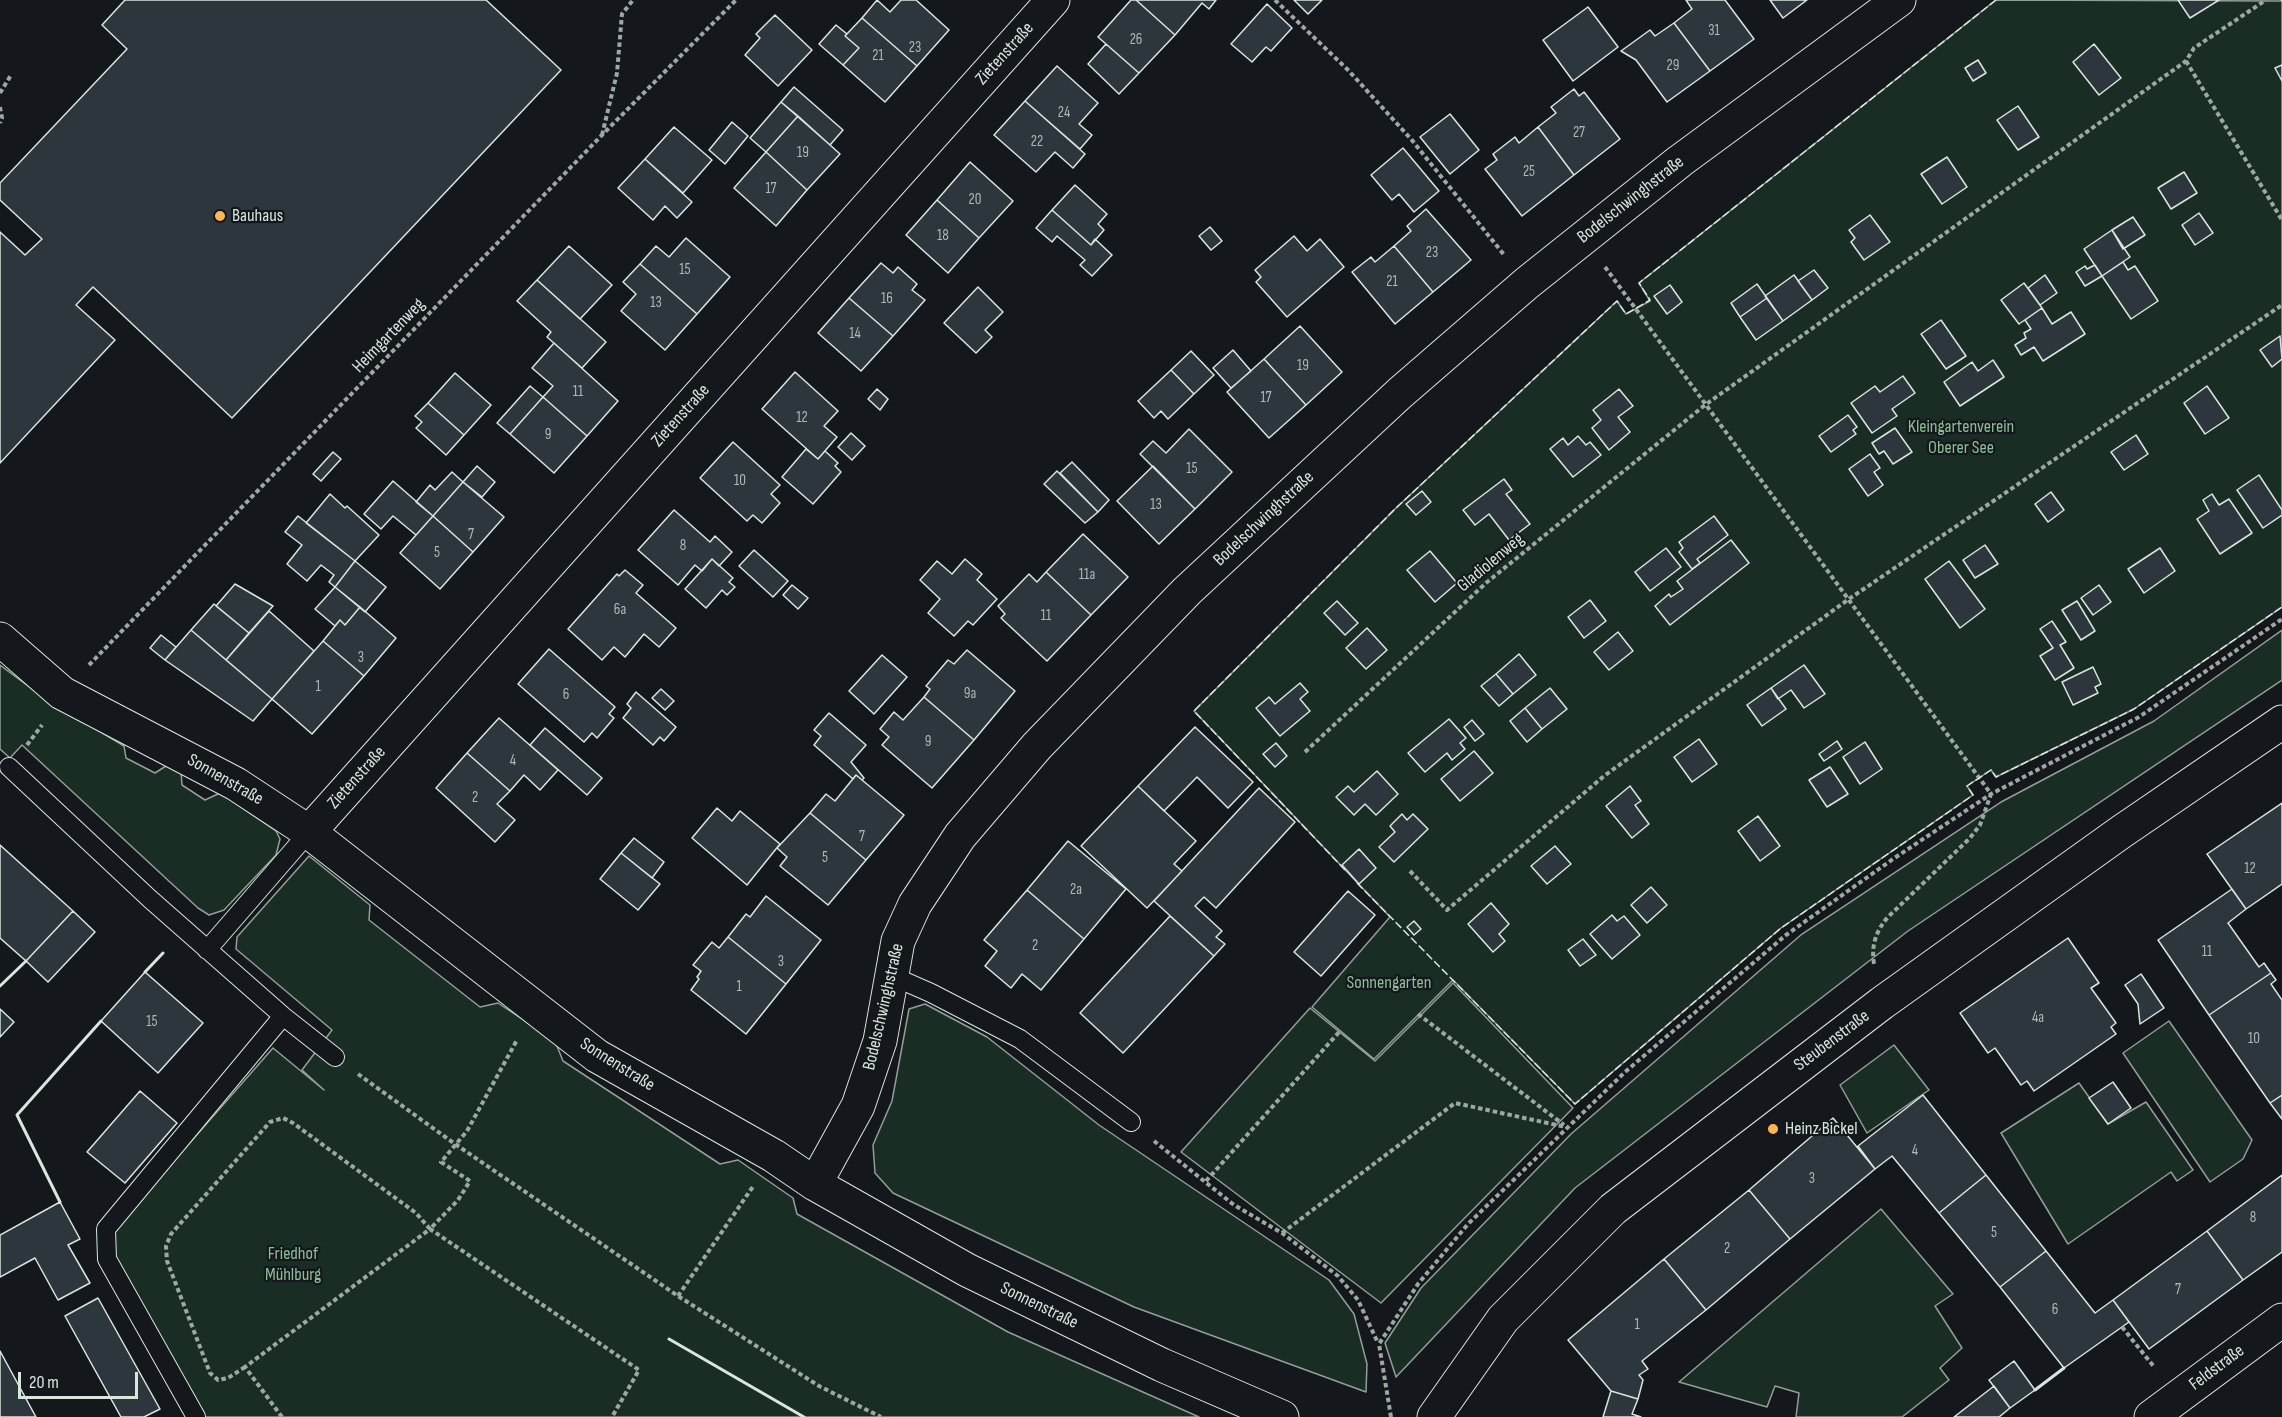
<!DOCTYPE html>
<meta charset="utf-8">
<style>
body{margin:0}
#map{position:relative;width:2282px;height:1417px;overflow:hidden;background:#14181c;font-family:"Sofia Sans Condensed",sans-serif}
canvas{display:block}
.scale{position:absolute;left:18px;top:1372px;width:120px;height:27px;box-sizing:border-box;border:3px solid #d8e6dc;border-top:0;padding-left:8px;font-size:18px;line-height:21px;white-space:nowrap;color:#d8e6dc;-webkit-text-stroke:4px #14181c;paint-order:stroke}
</style>
<div id="map">
<canvas width="2282" height="1417"></canvas>
<div class="scale">20 m</div>
</div>
<script>
const ctx = document.querySelector('canvas').getContext('2d');
ctx.lineJoin = 'round';
function fill(path, color) { ctx.fillStyle = color; ctx.fill(path, 'evenodd'); }
function strokePath(path, color, width, dash) { ctx.strokeStyle = color; ctx.lineWidth = width; ctx.lineCap = dash ? 'butt' : 'round'; ctx.setLineDash(dash || []); ctx.stroke(path); }
function drawText(font, color, halo, rows, align = 'center') {
  ctx.font = font + ' "Sofia Sans Condensed",sans-serif'; ctx.lineWidth = 4.5; ctx.setLineDash([]); ctx.textBaseline = 'middle'; ctx.strokeStyle = halo; ctx.fillStyle = color; for (const [text, x, y, turn = 0] of rows) {
    ctx.save(); ctx.translate(x, y); ctx.rotate((+turn || 0) * Math.PI / 180); ctx.textAlign = isNaN(turn) ? turn : align; if (halo) ctx.strokeText(text, 0, 0); ctx.fillText(text, 0, 0); ctx.restore();
  }
}
const green = new Path2D(`
 M1996,0L2282,1V607L2134,709L1996,777L1991,770L1967,786L1973,795L1781,928L1575,1104L1453,980L1374,1059L1312,1007L1390,917L1194,711L1395,509L1617,301L1626,314L1650,301L1639,283Z
 M2282,630V680L1908,931L1575,1188L1396,1377L1385,1343L1421,1288L1571,1134L1802,934L2001,802L2154,721Z
 M0,665L43,697L124,746L126,758L155,773L166,766L181,771L182,785L205,800L220,793L276,831L280,839L276,855L224,910L209,915L198,908L22,745L10,758L0,749Z
 M309,856L370,905L369,920L480,1007L498,1003L555,1041L563,1061L720,1164L738,1160L793,1198L797,1214L1008,1332L1199,1417H204L115,1259V1228L273,1048L324,1090L302,1070L332,1030L236,949L237,937Z
 M1453,983L1573,1108L1381,1303L1181,1152L1310,1008L1375,1061Z
 M925,1004L987,1037L1099,1125L1329,1280L1354,1314L1367,1364L1366,1392L1134,1307L893,1193L875,1173L873,1145L892,1101L909,1009Z
 M2169,1021L2252,1140L2243,1159L2210,1182L2123,1053Z
 M1894,1045L1929,1090L1867,1133L1840,1085Z
 M2079,1083L2108,1124L2146,1102L2193,1170L2177,1181L2171,1172L2068,1244L2001,1133Z
 M1881,1209L1953,1294L1935,1306L1962,1348L1940,1368L1949,1380L1902,1417H1796L1799,1393L1775,1386L1767,1407L1679,1382Z`);
fill(green, '#1a2d24');
strokePath(green, '#939e99', 1.5);
const building = new Path2D(`
 M125,0H486L561,70L232,418L93,287L76,305L115,340L0,463V232L25,255L42,239L0,200V183L127,49L102,25Z
 M877,0L890,12L901,0H916L949,30L917,66L862,18Z
 M1131,0H1136L1175,35L1139,73L1098,37Z
 M1136,0H1216L1209,9L1202,3L1175,35Z
 M1294,0H1322L1308,14Z
 M1686,0H1725L1754,39L1710,71L1674,23L1692,9Z
 M1770,0H1807L1783,18Z
 M2178,0H2219L2190,18Z
 M1267,4L1292,28L1271,51L1266,47L1252,62L1231,44Z
 M1588,7L1618,47L1573,81L1543,40Z
 M775,15L812,50L778,86L745,55L760,38L756,34Z
 M862,18L917,66L885,102L843,65L859,48L845,36Z
 M1674,23L1710,71L1667,102L1636,60L1621,51L1650,30L1655,36Z
 M836,25L847,34L845,36L859,48L843,65L819,44Z
 M1106,44L1139,73L1119,94L1088,64Z
 M2094,44L2121,78L2099,95L2073,62Z
 M1978,60L1986,73L1973,81L1965,68Z
 M2282,65V81L2275,68Z
 M1057,66L1098,103L1079,124L1092,135L1080,149L1025,101Z
 M794,87L843,130L830,145L781,102Z
 M1574,89L1579,96L1584,92L1620,139L1574,175L1538,127L1556,113L1551,107Z
 M1025,101L1085,154L1073,168L1055,152L1036,172L994,135Z
 M781,102L798,116L766,152L750,138Z
 M2018,106L2039,137L2018,150L1997,120Z
 M1450,114L1479,150L1450,174L1420,137Z
 M798,116L840,154L807,190L766,152Z
 M732,122L748,136L725,164L709,150Z
 M674,127L712,160L683,193L645,159Z
 M1538,127L1574,175L1522,216L1485,169L1497,160L1493,154L1515,137L1519,143Z
 M1403,148L1439,191L1414,212L1399,194L1392,200L1371,175Z
 M766,152L807,190L776,226L734,188Z
 M1947,157L1967,187L1942,204L1921,174Z
 M645,159L692,202L677,218L665,206L653,220L618,188Z
 M970,162L1013,201L979,238L937,200Z
 M2184,172L2197,193L2171,209L2158,188Z
 M1075,185L1107,214L1098,224L1104,230L1091,245L1052,210Z
 M937,200L979,238L948,273L906,235Z
 M1426,209L1471,260L1433,292L1394,246L1411,231L1407,226Z
 M1052,210L1091,245L1095,239L1112,255L1092,276L1080,265L1085,260L1057,236L1052,242L1036,228Z
 M2199,213L2213,233L2195,245L2182,225Z
 M1870,215L1890,242L1864,260L1851,242L1855,238L1849,230Z
 M2133,217L2145,235L2123,249L2112,230Z
 M1210,227L1222,241L1211,250L1199,236Z
 M2112,230L2130,257L2102,276L2084,249Z
 M1294,236L1307,251L1320,239L1344,267L1287,317L1256,282L1261,277L1255,270Z
 M686,238L730,277L697,314L640,264L656,246L669,257Z
 M569,246L612,285L580,319L537,280Z
 M1394,246L1433,292L1395,324L1352,272L1371,257L1375,262Z
 M2123,262L2128,270L2135,266L2158,301L2131,319L2102,276Z
 M881,263L893,273L898,267L917,284L912,290L925,300L893,336L849,298Z
 M640,264L697,314L665,350L621,311L636,294L623,282Z
 M2095,265L2102,276L2085,286L2076,272L2085,266L2087,269Z
 M1814,270L1828,288L1812,300L1798,281Z
 M1794,275L1812,300L1783,321L1765,296Z
 M2045,275L2057,293L2040,305L2028,288Z
 M537,280L606,342L582,368L547,337L551,332L517,301Z
 M2024,283L2042,308L2019,324L2001,300Z
 M1757,284L1767,298L1740,317L1731,303Z
 M1670,285L1682,302L1667,314L1654,296Z
 M978,287L1003,312L985,330L992,337L976,353L944,323Z
 M849,298L893,336L861,371L818,333Z
 M1767,298L1783,321L1756,340L1740,317Z
 M2042,308L2052,324L2071,312L2085,334L2043,361L2034,347L2021,355L2015,345L2026,338L2024,333L2031,329L2025,320Z
 M1941,320L1966,356L1946,369L1921,334Z
 M1300,326L1342,372L1306,405L1264,359Z
 M2280,336L2282,359L2272,367L2260,350Z
 M554,343L618,401L587,436L543,397L553,386L532,368Z
 M1233,350L1251,371L1231,388L1213,368Z
 M1191,351L1214,375L1194,394L1171,370Z
 M1264,359L1306,405L1269,438L1227,392Z
 M1993,360L2004,377L1960,406L1944,382L1972,362L1978,371Z
 M1171,370L1194,394L1168,419L1161,411L1154,418L1138,401Z
 M795,372L838,411L824,426L837,437L818,459L762,409Z
 M455,373L491,405L464,435L428,403Z
 M1903,376L1915,393L1892,409L1897,416L1872,433L1851,403L1875,386L1880,392Z
 M530,386L543,397L510,434L497,423Z
 M2207,386L2229,418L2205,434L2184,403Z
 M877,389L888,399L880,410L868,399Z
 M1619,389L1633,406L1618,417L1630,432L1609,450L1592,428L1601,420L1593,410Z
 M543,397L587,436L554,473L510,434Z
 M428,403L464,435L446,455L416,428L422,422L415,416Z
 M1848,415L1857,427L1853,430L1856,434L1831,452L1819,436Z
 M1895,428L1912,452L1893,464L1884,451L1879,454L1872,443Z
 M1189,429L1232,472L1195,509L1140,454L1153,441L1166,453Z
 M851,433L865,446L852,460L838,447Z
 M2136,435L2148,454L2124,470L2111,452Z
 M1578,436L1586,445L1590,442L1601,455L1573,477L1550,449L1563,438L1568,445Z
 M733,442L780,485L771,494L780,503L762,523L753,515L747,521L700,478Z
 M806,449L818,459L825,451L838,463L835,466L841,472L813,504L782,477Z
 M333,452L341,459L321,481L313,474Z
 M1870,454L1880,468L1874,472L1883,485L1868,496L1849,469Z
 M1072,462L1109,500L1098,512L1060,473Z
 M477,466L495,482L482,497L463,482Z
 M1153,466L1195,509L1159,544L1117,501Z
 M1057,471L1098,512L1085,523L1044,484Z
 M452,472L463,482L433,516L416,502L430,485L435,490Z
 M2259,475L2282,510V515L2263,528L2237,490Z
 M1504,479L1512,490L1506,494L1530,524L1509,540L1489,514L1475,525L1463,510Z
 M393,481L433,516L416,535L393,516L381,529L364,514Z
 M463,482L504,517L473,552L433,516Z
 M1422,491L1431,502L1416,515L1406,504Z
 M2051,492L2064,510L2048,522L2035,504Z
 M330,494L345,508L347,506L379,535L355,561L306,523Z
 M2212,494L2219,505L2229,499L2252,533L2220,554L2197,519L2209,511L2203,500Z
 M674,510L710,542L715,536L732,552L719,566L712,559L702,571L695,565L678,585L638,550Z
 M298,516L355,561L335,587L329,582L334,575L321,565L307,581L287,564L302,545L285,532Z
 M433,516L473,552L440,589L400,553Z
 M1714,516L1728,535L1697,559L1700,563L1692,569L1679,552L1683,548L1679,542Z
 M1083,534L1128,577L1091,615L1046,572Z
 M1731,540L1749,563L1670,625L1655,606L1669,594L1671,597L1683,589L1677,581Z
 M1985,545L1998,564L1975,578L1963,560Z
 M1666,548L1681,567L1650,591L1635,572Z
 M2160,548L2175,571L2144,593L2128,569Z
 M754,550L788,581L773,597L739,566Z
 M1430,551L1457,583L1435,602L1407,570Z
 M712,559L733,578L729,582L735,587L727,595L722,590L706,608L685,589Z
 M965,559L982,574L977,580L997,599L973,625L968,621L954,636L928,613L940,599L920,580L937,561L952,574Z
 M355,561L386,587L365,612L335,587Z
 M1949,561L1985,609L1960,628L1925,579Z
 M625,570L643,585L636,593L676,628L659,647L644,634L625,657L614,647L602,660L568,629L617,574L619,576Z
 M1046,572L1091,615L1047,661L1001,618L1005,614L998,606L1029,574L1037,582Z
 M235,584L273,606L249,633L216,606Z
 M792,585L808,598L798,609L783,595Z
 M2099,585L2111,602L2093,615L2081,598Z
 M335,587L360,607L345,625L340,620L335,626L315,609Z
 M1590,600L1606,621L1584,638L1568,617Z
 M1337,601L1358,623L1345,635L1324,613Z
 M2077,601L2095,631L2081,640L2062,610Z
 M214,604L249,633L226,660L191,630Z
 M360,607L396,638L364,676L323,641L340,620L345,625Z
 M269,611L314,651L272,699L226,660Z
 M2052,621L2066,642L2060,645L2074,668L2055,680L2040,656L2053,648L2040,629Z
 M1367,628L1387,650L1366,669L1346,648Z
 M191,630L272,699L253,721L165,660Z
 M1618,632L1633,651L1609,670L1594,652Z
 M161,635L176,647L165,660L150,648Z
 M323,641L364,676L312,734L272,699Z
 M549,649L615,707L609,714L614,718L597,738L592,733L584,742L518,684Z
 M967,650L1015,691L974,740L924,697L930,689L926,686L948,660L954,664Z
 M1519,654L1536,675L1513,694L1496,674Z
 M882,655L907,677L874,714L849,691Z
 M1804,665L1825,694L1804,708L1791,690L1778,699L1771,688Z
 M2093,667L2101,684L2095,687L2098,693L2073,705L2062,682Z
 M1496,674L1513,694L1499,706L1481,686Z
 M1300,683L1308,692L1300,699L1310,711L1280,736L1256,708L1269,697L1275,704Z
 M1550,688L1567,709L1542,729L1525,708Z
 M1771,688L1786,709L1762,726L1747,705Z
 M661,689L674,701L665,710L652,698Z
 M636,692L676,727L664,741L660,737L653,745L623,718L631,708L627,704Z
 M924,697L974,740L932,788L882,745L889,737L880,729L894,712L903,720Z
 M1525,708L1542,729L1527,742L1510,721Z
 M829,713L866,745L851,762L864,778L862,780L856,775L853,779L814,745L821,736L814,730Z
 M499,718L558,770L540,790L524,775L510,791L467,753Z
 M1449,719L1466,738L1460,743L1465,749L1452,760L1447,753L1425,772L1408,753Z
 M1472,720L1484,734L1475,741L1464,727Z
 M1195,727L1253,782L1228,808L1197,777L1164,811L1138,786Z
 M545,728L602,778L587,795L530,745Z
 M1699,739L1717,764L1692,782L1674,757Z
 M1837,741L1842,749L1824,761L1819,754Z
 M1865,742L1882,769L1860,784L1843,757Z
 M1276,743L1287,756L1275,767L1263,754Z
 M1474,751L1493,773L1460,801L1441,779Z
 M467,753L510,791L497,804L515,820L495,842L436,788Z
 M1830,767L1848,794L1827,807L1809,780Z
 M1377,771L1398,794L1376,815L1365,804L1354,815L1336,797L1348,786L1354,792Z
 M856,775L904,815L866,860L810,813L826,794L835,801Z
 M1138,786L1196,841L1174,864L1182,871L1147,908L1081,846Z
 M1630,786L1641,801L1635,805L1649,824L1632,838L1606,806Z
 M1259,788L1295,822L1216,908L1204,897L1195,906L1222,931L1216,937L1225,944L1214,956L1154,901Z
 M2282,803V884L2246,909L2207,854Z
 M717,808L732,821L740,811L780,844L747,885L692,838Z
 M810,813L866,860L828,905L780,866L787,857L777,848Z
 M1402,814L1407,820L1413,814L1428,829L1394,862L1379,847L1395,832L1390,826Z
 M1758,816L1780,846L1760,861L1738,831Z
 M634,838L664,862L652,878L621,853Z
 M1068,841L1126,889L1084,939L1027,890Z
 M0,845L73,911L26,961L0,938Z
 M1555,846L1571,864L1547,884L1531,866Z
 M1359,849L1376,868L1359,884L1342,865Z
 M621,853L660,884L638,910L600,879Z
 M1651,887L1667,905L1647,923L1631,905Z
 M2232,889L2246,909L2228,923L2259,967L2264,963L2271,973L2209,1015L2158,940Z
 M1027,890L1084,939L1041,990L1022,974L1011,988L985,966L997,951L984,940Z
 M1348,891L1375,915L1321,976L1294,952Z
 M766,896L821,940L786,984L728,937L746,914L750,917Z
 M1491,903L1509,924L1499,934L1505,941L1493,952L1468,924Z
 M73,911L95,932L48,982L26,961Z
 M1612,915L1617,921L1624,916L1640,935L1612,959L1590,934Z
 M1170,916L1214,956L1123,1053L1080,1013Z
 M1414,921L1421,929L1414,935L1407,927Z
 M728,937L786,984L746,1034L691,990L699,979L697,977L701,971L693,965L712,942L719,948Z
 M2068,938L2099,983L2091,988L2116,1023L2111,1027L2116,1034L2034,1091L2027,1081L2021,1085L1995,1048L1988,1053L1960,1013Z
 M1583,939L1596,955L1580,966L1568,950Z
 M145,972L203,1023L158,1073L101,1021Z
 M2271,973L2276,980L2271,984L2282,1000V1095L2270,1103L2209,1015Z
 M2141,974L2164,1008L2140,1024L2138,1004L2125,985Z
 M0,1009L14,1022L0,1037Z
 M2113,1082L2131,1108L2108,1124L2089,1098Z
 M140,1091L177,1123L125,1183L87,1152Z
 M1923,1095L1986,1175L1939,1213L1892,1156L1875,1169L1858,1146Z
 M2282,1095V1119L2270,1103Z
 M1833,1118L1875,1169L1790,1239L1749,1190Z
 M1986,1175L2046,1251L2000,1287L1939,1213Z
 M2282,1175V1252L2243,1280L2207,1231Z
 M1749,1190L1790,1239L1706,1310L1664,1259Z
 M60,1202L80,1239L68,1245L90,1283L58,1300L35,1258L0,1277V1235Z
 M2207,1231L2243,1280L2149,1349L2113,1300Z
 M2046,1251L2095,1313L2113,1300L2129,1322L2064,1368L2000,1287Z
 M1664,1259L1706,1310L1642,1361L1648,1369L1639,1375L1643,1380L1638,1399L1611,1391L1568,1340Z
 M98,1298L160,1409L144,1417H121L65,1316Z
 M0,1351L36,1417H0Z
 M2014,1361L2035,1390L2010,1408L1989,1380Z
 M1994,1386L2010,1408L1999,1417H1954Z
 M1611,1391L1638,1399L1632,1414L1641,1417H1603Z`);
fill(building, '#2c363c');
strokePath(building, '#d8e6dc', 1.5);
const service = new Path2D(`
 M9,767L150,899L283,1016L335,1057
 M207,950L309,832
 M890,975L931,993L1020,1039L1131,1122
 M196,1417L107,1259L106,1229L283,1016`);
const minor = new Path2D(`
 M0,639L62,693L236,784L309,832L597,1056L774,1156L815,1184L967,1270L1162,1365L1282,1417
 M309,832L1053,0
 M815,1184L858,1106L880,1041L898,941L915,904L960,836L1037,746L1187,591L1400,393L1527,283L1680,161L1899,0
 M1434,1417L1503,1319L1613,1209L1882,1003L2121,832L2282,722
 M2151,1417L2282,1320`);
strokePath(service, '#d8e6dc', 20);
strokePath(minor, '#d8e6dc', 35);
strokePath(new Path2D(`
 M1275,0L1348,70L1411,139L1505,256
 M2186,61L2282,220
 M0,93L11,75
 M0,107L2,118L0,123
 M602,135L617,73L622,14L633,0
 M1605,267L1991,794L1980,825L1970,838L1888,917C1876,931 1871,945 1874,964
 M89,665L602,135L736,0
 M27,745L42,725
 M1305,752L1486,583L1705,405L2186,61L2194,48L2266,0
 M1410,871L1447,910L1604,776L1849,599L2282,305
 M1418,1014L1564,1125
 M358,1074L455,1144L678,1296L819,1386L881,1417
 M1154,1141L1234,1205L1282,1233L1338,1276L1358,1300L1378,1343
 M1206,1181L1340,1031
 M1282,1233L1455,1103L1566,1127
 M678,1296L754,1185
 M2122,1327L2155,1368
 M245,1367L228,1378L218,1380L210,1373L167,1261L166,1246L171,1234L270,1122L283,1118L293,1123L416,1213L430,1229L458,1200L470,1181L441,1162L467,1131L517,1040
 M282,1417L245,1367L430,1229L639,1370L612,1417
 M1391,1417L1379,1344L1418,1284L1468,1224L1625,1072L1786,935L1893,859L1991,794L2139,717L2282,619`), '#9da8a2', 4, [4.5, 3]);
strokePath(service, '#14181c', 18);
strokePath(minor, '#14181c', 33);
strokePath(new Path2D(`
 M2281,0L2282,1
 M1345,870L1194,711L1395,509L1617,301L1626,314L1650,300L1639,283L1996,0
 M1357,883L1575,1104L1781,928L1973,795L1967,786L1991,770L1996,777L2134,709L2282,607`), '#d8e6dc', 1.5, [8, 3]);
strokePath(new Path2D(`
 M145,972L163,953
 M0,986L26,961
 M60,1202L17,1115L101,1021
 M669,1339L804,1417
 M2035,1390L2064,1368`), '#d8e6dc', 3);
for (const [x, y, r, color] of [
 [220,216,6,"#ffb74d"],
 [1773,1129,6,"#ffb74d"]
]) { const dot = new Path2D(); dot.arc(x, y, r, 0, 2 * Math.PI); ctx.fillStyle = color; ctx.fill(dot); strokePath(dot, '#14181c', 2); }
drawText('15px', '#adbab4', null, [
 ["31",1714,31],
 ["26",1136,40],
 ["23",915,48],
 ["21",878,56],
 ["29",1673,66],
 ["24",1064,113],
 ["27",1579,133],
 ["22",1037,142],
 ["19",803,153],
 ["25",1529,172],
 ["17",771,189],
 ["20",975,200],
 ["18",943,236],
 ["23",1432,253],
 ["15",685,270],
 ["21",1392,282],
 ["16",887,299],
 ["13",656,303],
 ["14",855,334],
 ["19",1303,366],
 ["11",578,392],
 ["17",1266,398],
 ["12",802,418],
 ["9",548,435],
 ["15",1192,469],
 ["10",740,481],
 ["13",1156,505],
 ["7",471,535],
 ["8",683,546],
 ["5",437,553],
 ["11a",1087,575],
 ["6a",620,610],
 ["11",1046,616],
 ["3",361,658],
 ["1",318,687],
 ["9a",970,694],
 ["6",566,695],
 ["9",928,742],
 ["4",513,761],
 ["2",475,798],
 ["7",862,837],
 ["5",825,858],
 ["12",2250,869],
 ["2a",1076,890],
 ["2",1035,946],
 ["11",2207,952],
 ["3",781,962],
 ["1",739,987],
 ["4a",2038,1018],
 ["15",152,1022],
 ["10",2254,1039],
 ["4",1915,1151],
 ["3",1812,1179],
 ["8",2253,1218],
 ["5",1994,1233],
 ["2",1727,1249],
 ["7",2178,1290],
 ["6",2055,1310],
 ["1",1637,1325]
]);
drawText('18px', '#d8e6dc', '#14181c', [
 ["Zietenstraße",1005,54,-48],
 ["Bodelschwinghstraße",1631,200,-38],
 ["Heimgartenweg",389,336,-46],
 ["Zietenstraße",681,416,-48],
 ["Bodelschwinghstraße",1264,519,-43],
 ["Gladiolenweg",1491,563,-40],
 ["Zietenstraße",357,778,-48],
 ["Sonnenstraße",225,780,30],
 ["Bodelschwinghstraße",884,1007,-77],
 ["Steubenstraße",1832,1041,-37],
 ["Sonnenstraße",617,1065,32],
 ["Sonnenstraße",1039,1306,26],
 ["Feldstraße",2217,1368,-37]
]);
drawText('18px', '#d8e6dc', '#14181c', [
 ["Bauhaus",232,216],
 ["Heinz Bickel",1785,1129]
], 'left');
drawText('18px', '#8ac095', '#14181c', [
 ["Kleingartenverein",1961,427],
 ["Oberer See",1961,448],
 ["Sonnengarten",1389,983],
 ["Friedhof",293,1254],
 ["Mühlburg",293,1275]
]);
</script>
